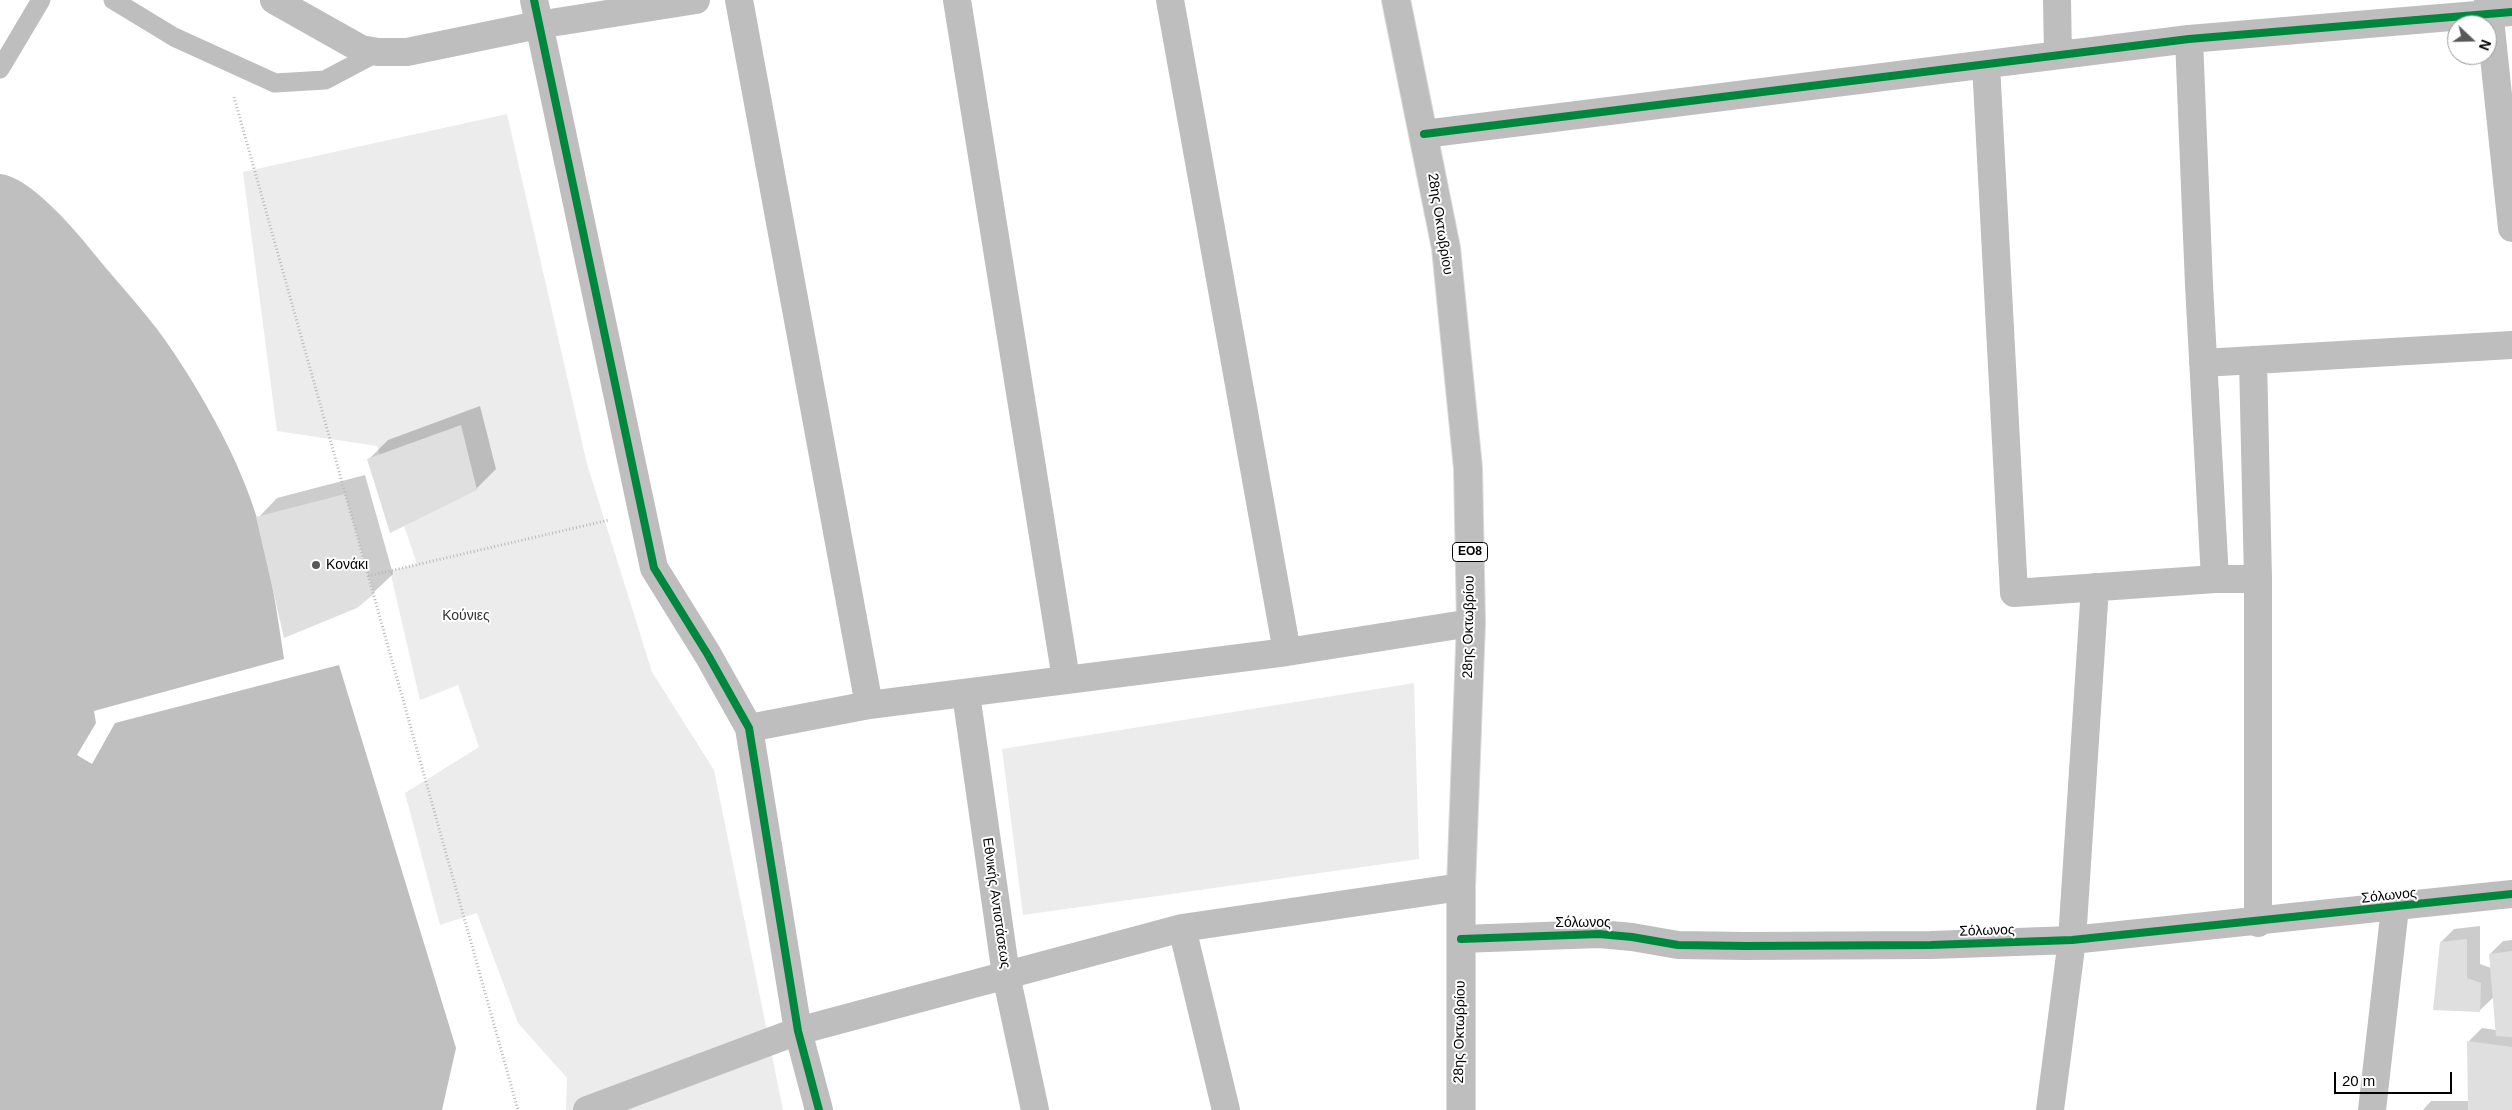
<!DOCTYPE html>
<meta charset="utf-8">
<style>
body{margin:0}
#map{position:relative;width:2512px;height:1110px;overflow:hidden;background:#fff;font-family:Helvetica,sans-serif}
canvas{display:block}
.north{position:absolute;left:2447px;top:15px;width:50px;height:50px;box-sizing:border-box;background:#fff;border:1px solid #999;border-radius:50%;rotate:111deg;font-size:14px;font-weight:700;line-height:20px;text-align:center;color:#000}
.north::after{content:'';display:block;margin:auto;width:18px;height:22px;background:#595959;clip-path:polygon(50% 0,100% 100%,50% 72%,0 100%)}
.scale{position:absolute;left:2334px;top:1072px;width:118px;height:22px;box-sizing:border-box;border:2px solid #000;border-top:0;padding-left:6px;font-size:15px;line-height:18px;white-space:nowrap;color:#000;-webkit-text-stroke:4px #fff;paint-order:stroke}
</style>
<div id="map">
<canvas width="2512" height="1110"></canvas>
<div class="north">N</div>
<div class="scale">20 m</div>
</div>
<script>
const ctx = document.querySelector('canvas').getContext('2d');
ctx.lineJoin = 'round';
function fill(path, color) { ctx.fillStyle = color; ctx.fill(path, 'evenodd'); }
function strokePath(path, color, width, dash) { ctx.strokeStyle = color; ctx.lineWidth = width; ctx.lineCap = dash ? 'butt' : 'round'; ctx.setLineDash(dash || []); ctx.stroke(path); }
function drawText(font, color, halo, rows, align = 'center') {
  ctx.font = font + ' Helvetica,sans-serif'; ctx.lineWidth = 4; ctx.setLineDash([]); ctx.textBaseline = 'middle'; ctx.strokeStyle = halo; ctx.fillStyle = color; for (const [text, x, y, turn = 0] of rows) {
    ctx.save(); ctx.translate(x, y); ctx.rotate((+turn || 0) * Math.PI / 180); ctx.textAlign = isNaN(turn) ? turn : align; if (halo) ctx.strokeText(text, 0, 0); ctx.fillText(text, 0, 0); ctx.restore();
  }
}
fill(new Path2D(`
 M507,114L587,464L652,672L714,770L783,1110H566L567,1078L518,1023L477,913L440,925L405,793L479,747L458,685L420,700L390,571L417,564L377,446L277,431L243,172Z
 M1414,683L1419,859L1023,915L1002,749Z`), '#ececec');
fill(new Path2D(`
 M0,174C30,176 78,233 96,256C121,287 153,320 174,353C207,403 239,460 257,518C270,564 277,612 284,659L94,711L96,723L77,755L92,764L115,723L339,665L456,1048L442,1110H0Z`), '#bfbfbf');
fill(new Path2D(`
 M480,406L496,469L476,489L369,459L388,440Z
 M365,475L393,574L373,593L258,518L277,498Z
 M2480,926V964L2491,968L2490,954L2503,941L2512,940V1110H2423L2431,1101H2469V1041L2482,1028L2496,1030L2494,997L2479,1011L2441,942L2454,929Z`), '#0003');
fill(new Path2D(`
 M461,425L477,490L390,533L367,459Z
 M345,494L374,594L357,608L284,638L256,517Z
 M2467,939V978L2481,983L2480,1012L2433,1010L2440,942Z
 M2512,951V1037L2496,1036L2489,954Z
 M2467,1041L2512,1047V1110H2468Z`), '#dfdfdf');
const primary = new Path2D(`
 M1396,0L1446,248L1468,468L1471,623L1461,887V1110`);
strokePath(primary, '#dbdbdb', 30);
strokePath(new Path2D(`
 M234,97L518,1110
 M368,576L609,520`), '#b9b9b9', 3, [1, 2.5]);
strokePath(new Path2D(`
 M113,0L174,37L275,83L325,80L378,52
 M0,69L41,0`), '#bebebe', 19);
strokePath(new Path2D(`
 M274,0L361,49L378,52H407L538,25L696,0
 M534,0L654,568L708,655L749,728L798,1031L819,1110
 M739,0L869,705
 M957,0L1066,679
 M1170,0L1287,652
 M2057,0L2058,55
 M2488,0L2512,228
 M2189,39L2199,285L2215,579
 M1986,64L2014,593L2215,579H2258
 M1424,134L2189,39L2512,12
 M2253,360L2258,579V923
 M2203,363L2512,345
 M966,694L1006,975L1035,1110
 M749,728L869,705L1287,652L1471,623
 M1182,928L1226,1110
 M1461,939L1599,934L1632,937L1678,945L1746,946L1931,945L2072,940L2512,894
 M587,1110L798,1031L1182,928L1461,887
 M2050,1110L2072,940L2095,587
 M2372,1110L2395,908`), '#bebebe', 28);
strokePath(primary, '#bebebe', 28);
strokePath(new Path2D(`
 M534,0L654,568L708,655L749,728L798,1031L819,1110
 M1424,134L2189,39L2512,12
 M1461,939L1599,934L1632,937L1678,945L1746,946L1931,945L2072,940L2512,894`), '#00873e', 8);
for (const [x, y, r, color] of [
 [316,565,5,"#595959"]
]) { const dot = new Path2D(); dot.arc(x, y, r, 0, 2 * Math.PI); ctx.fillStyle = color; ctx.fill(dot); strokePath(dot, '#fff', 2); }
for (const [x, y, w] of [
 [1470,552,35]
]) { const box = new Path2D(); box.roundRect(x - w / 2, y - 9.5, w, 19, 4); ctx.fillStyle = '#fff'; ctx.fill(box); strokePath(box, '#000', 1); }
drawText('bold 12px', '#000', null, [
 ["ΕΟ8",1470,552]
]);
drawText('14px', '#000', '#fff', [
 ["28ης Οκτωβρίου",1440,224,81],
 ["28ης Οκτωβρίου",1469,627,-89],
 ["Σόλωνος",2389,896,-6],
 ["Εθνικής Αντιστάσεως",996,903,82],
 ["Σόλωνος",1583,923],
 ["Σόλωνος",1987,931,-2],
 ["28ης Οκτωβρίου",1460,1032,-89]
]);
drawText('14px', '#000', '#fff', [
 ["Κονάκι",326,565]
], 'left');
drawText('14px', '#333', '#fff', [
 ["Κούνιες",466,616]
]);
</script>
